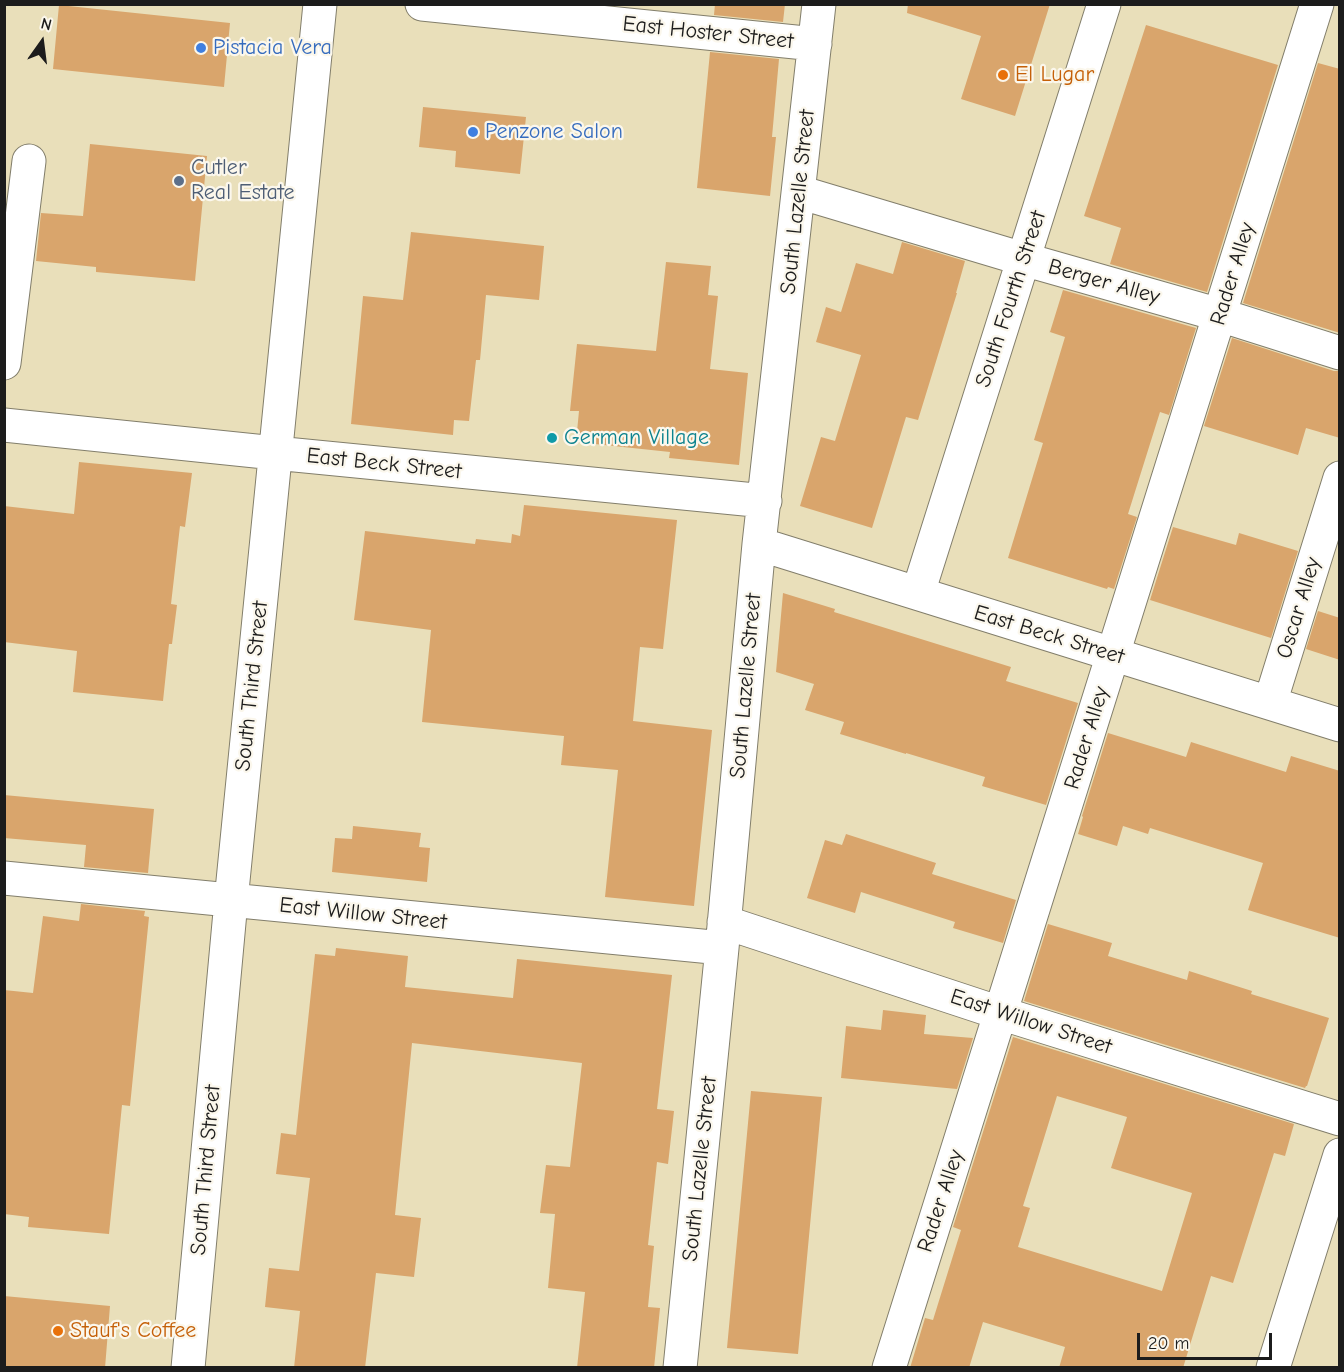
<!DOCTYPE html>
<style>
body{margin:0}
#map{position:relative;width:1344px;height:1372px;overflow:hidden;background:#e9dfba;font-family:"Comic Neue",sans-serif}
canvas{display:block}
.frame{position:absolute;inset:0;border:6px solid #1c1c1c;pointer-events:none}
.north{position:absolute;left:12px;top:12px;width:60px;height:60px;-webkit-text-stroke:4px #fbf7ec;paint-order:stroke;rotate:14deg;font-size:16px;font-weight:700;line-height:24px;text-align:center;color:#1c1c1c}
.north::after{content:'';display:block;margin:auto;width:21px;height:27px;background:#1c1c1c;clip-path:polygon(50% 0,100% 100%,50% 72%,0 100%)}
.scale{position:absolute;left:1137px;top:1333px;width:135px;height:27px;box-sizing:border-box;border:3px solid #1c1c1c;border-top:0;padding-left:8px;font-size:18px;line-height:21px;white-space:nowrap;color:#1c1c1c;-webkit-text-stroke:4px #fbf7ec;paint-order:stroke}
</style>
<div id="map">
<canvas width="1344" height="1372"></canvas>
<div class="frame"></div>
<div class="north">N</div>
<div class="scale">20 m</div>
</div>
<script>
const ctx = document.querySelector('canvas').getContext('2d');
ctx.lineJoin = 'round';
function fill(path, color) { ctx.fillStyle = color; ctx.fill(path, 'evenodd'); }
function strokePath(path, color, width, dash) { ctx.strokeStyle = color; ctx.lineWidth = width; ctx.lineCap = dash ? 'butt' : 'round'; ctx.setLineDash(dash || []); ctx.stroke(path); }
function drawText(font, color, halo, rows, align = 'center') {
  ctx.font = font + ' "Comic Neue",sans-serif'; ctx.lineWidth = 4.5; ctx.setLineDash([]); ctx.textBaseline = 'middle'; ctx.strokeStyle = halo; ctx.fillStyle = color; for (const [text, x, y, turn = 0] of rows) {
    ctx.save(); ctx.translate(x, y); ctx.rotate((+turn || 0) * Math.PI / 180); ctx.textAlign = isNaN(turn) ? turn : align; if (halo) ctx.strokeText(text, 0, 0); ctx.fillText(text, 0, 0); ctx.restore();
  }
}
fill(new Path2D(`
 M715,4H785L783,22L714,15Z
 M908,4H1050L1015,116L961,99L981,36L907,13Z
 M59,5L230,23L224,87L53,69Z
 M1146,25L1278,65L1207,292L1110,264L1121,228L1084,216Z
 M710,52L779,59L772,137H776L770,196L697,188Z
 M1318,63L1340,69V333L1243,303Z
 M423,107L526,117L520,174L455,167L456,151L419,147Z
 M90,144L207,156L195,281L96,272V267L36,261L41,213L83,216Z
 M411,232L544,246L539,300L486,295L480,360H476L469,421L454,420L453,435L351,424L363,296L403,300Z
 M902,242L965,261L956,293H957L918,420L906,417L872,528L800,506L821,437L835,441L861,355L816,342L826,307L841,312L856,263L893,274Z
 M666,262L711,266L708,295L718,296L710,369L748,373L739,465L669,458L670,452L576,442L579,411H570L577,344L656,351Z
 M1063,290L1196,328L1169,415L1160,412L1128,514L1137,517L1114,589L1108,587L1107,589L1008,558L1043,443L1034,440L1065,337L1050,332Z
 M1232,338L1334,371H1340V438L1306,428L1298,455L1204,426Z
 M79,462L192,473L185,527L180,526L171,604L177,605L172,644H169L163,701L73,692L77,651L4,642V506L74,514Z
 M524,505L677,520L663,649L640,647L633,721L712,730L694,906L605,897L618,770L561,765L564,736L422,722L431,630L354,620L365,531L475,544L476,539L511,543L512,534L520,536Z
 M1173,527L1236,545L1239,533L1298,551L1271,638L1150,600Z
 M783,593L835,609L834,612L1011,667L1006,681L1078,703L1046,805L982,786L985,777L906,753V754L840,734L844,722L805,710L814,684L776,672Z
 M1318,611L1340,618V660L1306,649Z
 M1108,733L1186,757L1191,742L1286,772L1291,756L1340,771V938L1248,910L1263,863L1150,828L1148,834L1123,826L1117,846L1078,834L1083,817L1082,816Z
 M4,795L154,809L148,873L84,867L86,845L4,838Z
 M353,826L421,833L419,847L430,848L427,882L332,872L335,838L352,839Z
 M846,834L936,863L932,874L1016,900L1003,943L953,928L955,922L861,892L855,913L807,898L825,840L842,845Z
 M81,904L145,911L144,916L149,917L130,1106L122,1105L109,1234L28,1227L29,1217L4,1214V990L33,993L43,916L79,921Z
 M1048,924L1112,943L1108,956L1187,980L1189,971L1252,991L1251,994L1329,1018L1307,1086H1306L1305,1088L1024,1001Z
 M336,948L408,956L405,987L513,998L517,959L672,975L657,1109L674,1111L668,1164L657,1162L648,1245L654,1246L648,1307L660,1308L654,1368H577L585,1292L548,1288L555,1214L540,1213L546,1165L570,1167L582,1063L412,1043L395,1215L421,1218L414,1277L376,1273L365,1368H294L300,1311L265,1307L269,1268L299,1271L310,1178L276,1174L281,1133L296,1135L315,954L335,956Z
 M883,1010L926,1015L924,1034L973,1038L957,1089L841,1078L846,1026L881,1030Z
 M1013,1037L1294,1124L1285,1156L1274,1153L1233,1283L1211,1276L1183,1368H1059L1065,1347L983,1322L969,1368H910L925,1318L933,1320L961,1230L953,1227ZM1057,1096L1127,1117L1111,1168L1192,1193L1162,1291L1018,1247L1030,1208L1023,1206Z
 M751,1091L822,1097L798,1354L727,1348Z
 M4,1296L110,1306L105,1368H4Z`), '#d9a56c');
const minor = new Path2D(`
 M422,4L815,44
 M799,192L1023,259L1220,315L1340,353
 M4,363L29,161
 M4,425L275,453L765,501
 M759,544L1340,725
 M918,593L1104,4
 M1270,703L1340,478
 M4,878L722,948
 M724,922L1000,1013L1340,1119
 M188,1368L231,901L320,4
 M680,1368L722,948L759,544L819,4
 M889,1368L1317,4
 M1273,1368L1340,1155`);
strokePath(minor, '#827e6b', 35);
strokePath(minor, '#fff', 33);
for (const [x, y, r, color] of [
 [201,48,6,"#3f7fe0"],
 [1003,75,6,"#e8710a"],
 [473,132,6,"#3f7fe0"],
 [179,181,6,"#5c6f8a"],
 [552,438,6,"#0f9aa8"],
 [58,1331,6,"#e8710a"]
]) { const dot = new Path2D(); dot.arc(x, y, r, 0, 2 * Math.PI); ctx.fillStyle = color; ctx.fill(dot); strokePath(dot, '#fbf7ec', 2); }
drawText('22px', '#1c1c1c', '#fbf7ec', [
 ["East Hoster Street",708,33,6],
 ["South Lazelle Street",798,202,-84],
 ["Rader Alley",1233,274,-73],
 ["Berger Alley",1104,282,16],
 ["South Fourth Street",1011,299,-72],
 ["East Beck Street",384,464,6],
 ["Oscar Alley",1299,608,-73],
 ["East Beck Street",1049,635,17],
 ["South Third Street",252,686,-84],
 ["South Lazelle Street",746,686,-85],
 ["Rader Alley",1087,738,-73],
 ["East Willow Street",363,914,6],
 ["East Willow Street",1031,1022,18],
 ["South Lazelle Street",700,1169,-84],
 ["South Third Street",206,1170,-85],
 ["Rader Alley",941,1201,-72]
]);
drawText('22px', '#366cbe', '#fbf7ec', [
 ["Pistacia Vera",213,48],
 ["Penzone Salon",485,132]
], 'left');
drawText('22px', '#c56008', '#fbf7ec', [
 ["El Lugar",1015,75],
 ["Stauf's Coffee",70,1331]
], 'left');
drawText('22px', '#4e5e75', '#fbf7ec', [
 ["Cutler",191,168],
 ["Real Estate",191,193]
], 'left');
drawText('22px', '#0d838f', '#fbf7ec', [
 ["German Village",564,438]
], 'left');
</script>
